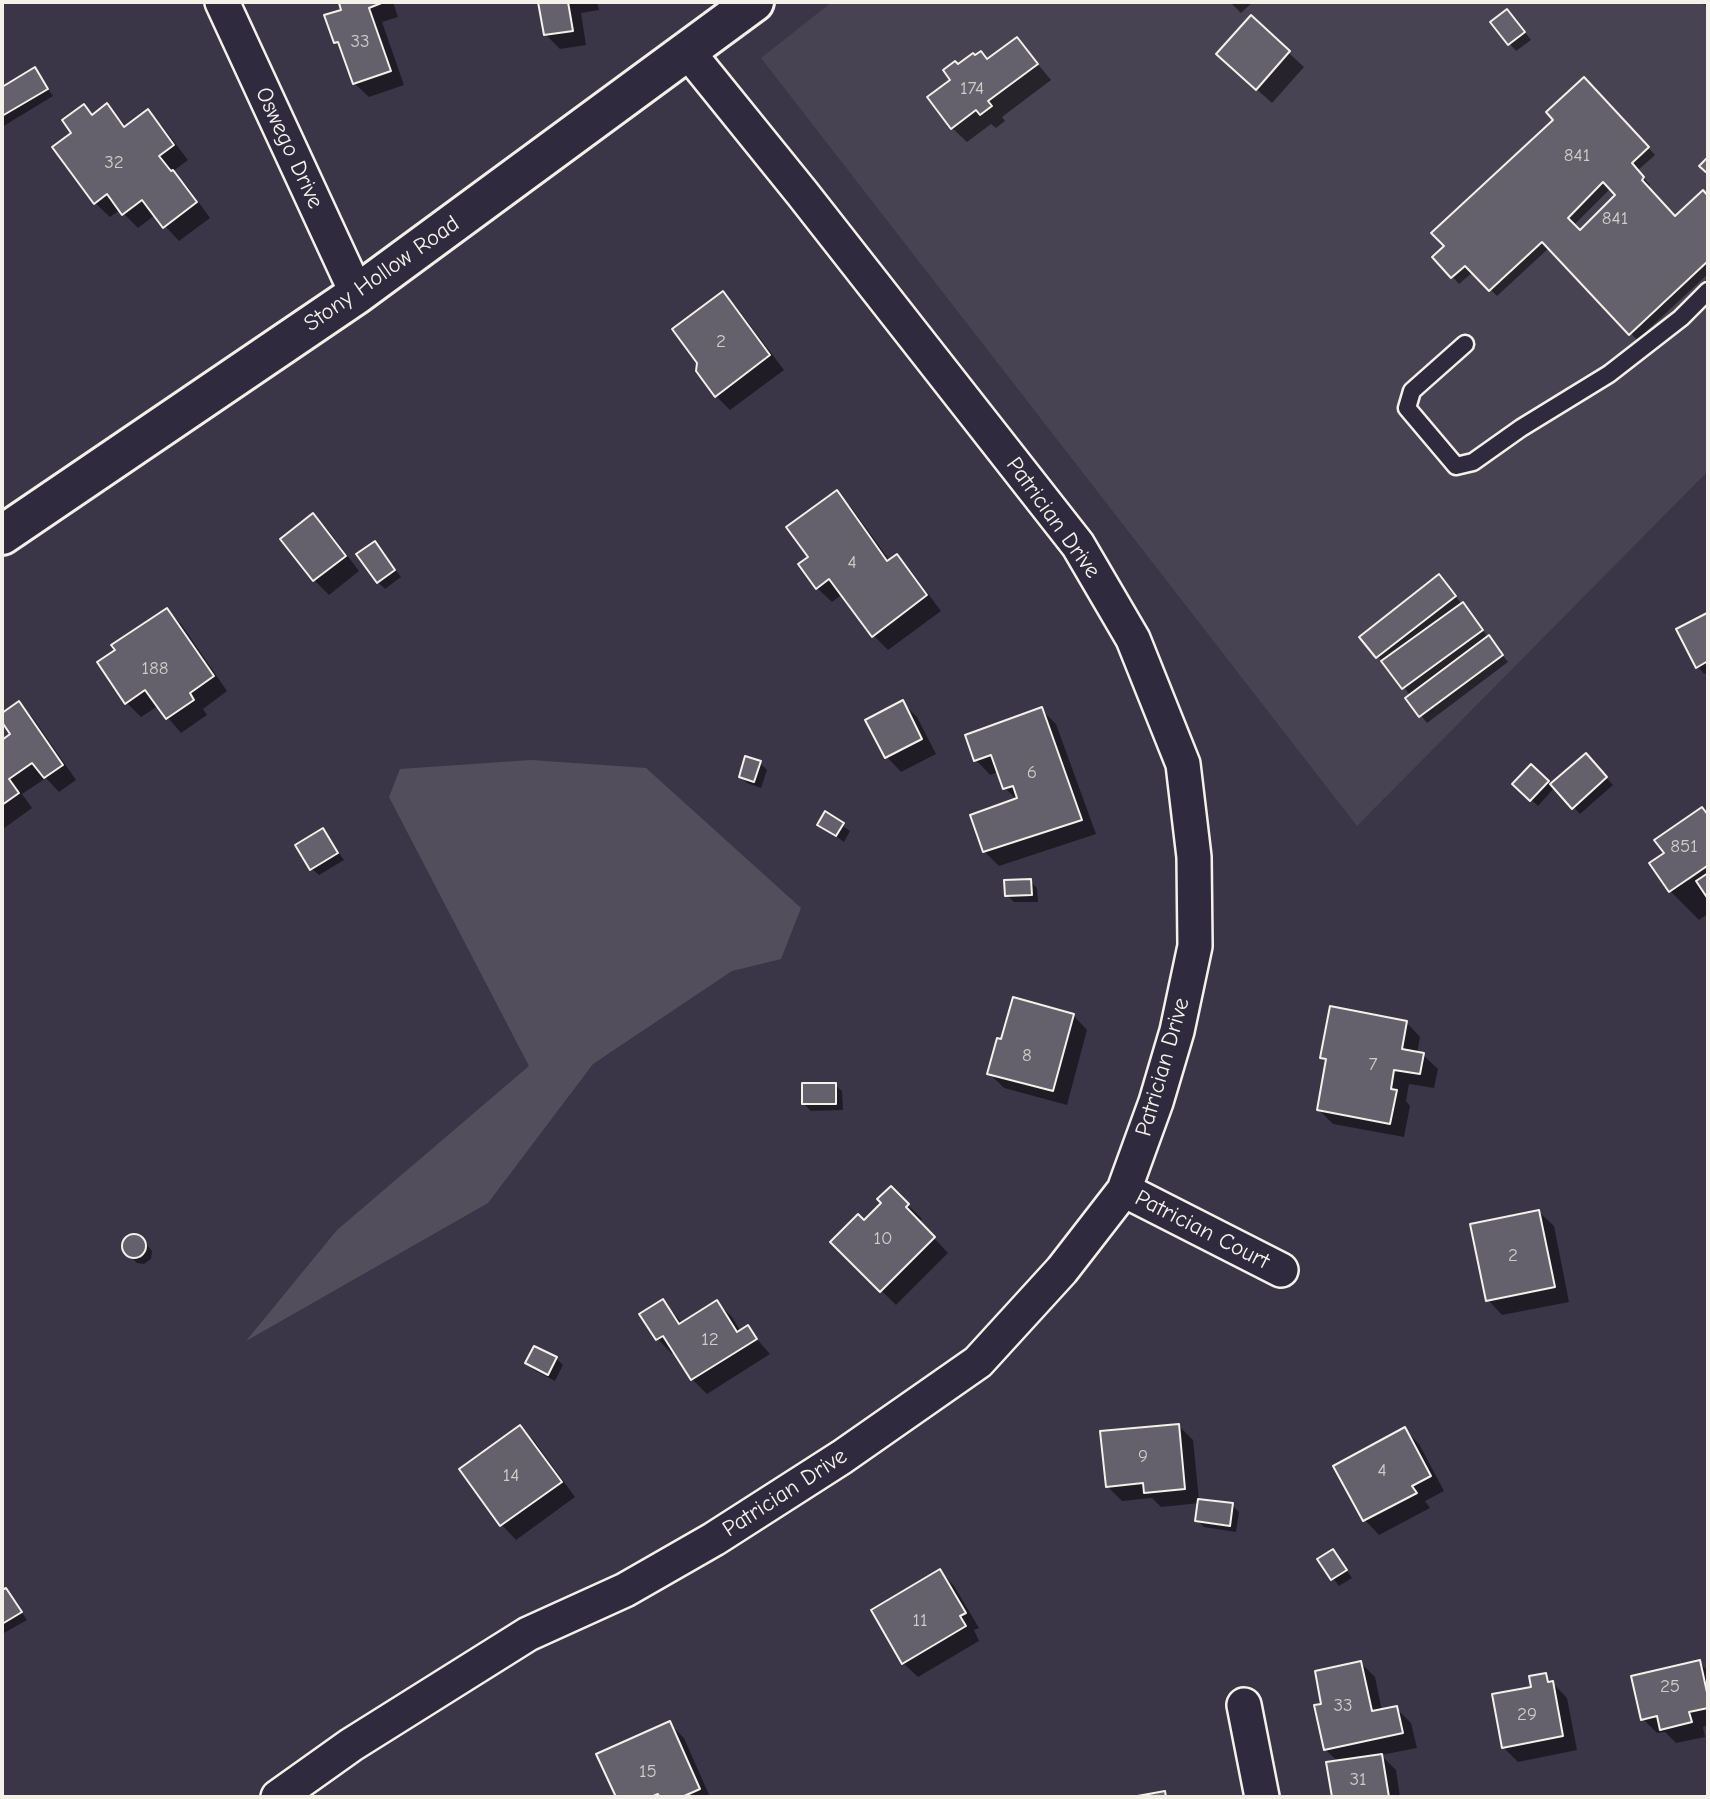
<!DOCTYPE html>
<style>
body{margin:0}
#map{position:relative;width:1710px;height:1799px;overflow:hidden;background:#3b3647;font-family:"Comic Neue",sans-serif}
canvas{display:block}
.frame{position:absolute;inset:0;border:4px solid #f4f1e8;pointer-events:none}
</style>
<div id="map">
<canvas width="1710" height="1799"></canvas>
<div class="frame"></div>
</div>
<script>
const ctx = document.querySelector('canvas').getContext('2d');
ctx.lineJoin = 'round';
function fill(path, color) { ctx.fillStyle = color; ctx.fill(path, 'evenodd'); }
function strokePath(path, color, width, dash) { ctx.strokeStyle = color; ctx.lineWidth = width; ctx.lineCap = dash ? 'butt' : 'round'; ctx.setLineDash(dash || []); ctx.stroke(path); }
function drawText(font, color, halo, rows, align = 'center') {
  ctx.font = font + ' "Comic Neue",sans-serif'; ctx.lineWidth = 5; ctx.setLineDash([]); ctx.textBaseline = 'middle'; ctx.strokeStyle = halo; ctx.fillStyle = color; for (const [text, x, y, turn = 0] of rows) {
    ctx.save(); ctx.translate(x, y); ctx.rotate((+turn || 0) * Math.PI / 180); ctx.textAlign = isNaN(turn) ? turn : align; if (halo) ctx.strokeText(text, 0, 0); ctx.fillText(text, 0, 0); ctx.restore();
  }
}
fill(new Path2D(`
 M832,2H1700L1708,9V471L1357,826L761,58Z`), '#484352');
fill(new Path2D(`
 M531,760L646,768L801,908L781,959L732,971L593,1064L488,1203L246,1341L337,1230L529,1066L389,797L400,769Z`), '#534e5c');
fill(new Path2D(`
 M348,2H393L398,17L382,22L404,85L369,97L354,83L343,49L336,42L343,11L341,4Z
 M540,2H597L599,10L581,13L586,45L560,49L546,35Z
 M1230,2H1253L1241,13Z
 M1251,18L1304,67L1272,103L1233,68Z
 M1514,18L1531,40L1516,51L1492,23Z
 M1017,39L1051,80L1002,117L1005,121L996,128L991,124L967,142L952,128L953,80L958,66L975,57L988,60Z
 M34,69L53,96L2,127V89Z
 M1584,79L1655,155L1637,171L1650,185L1647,188L1675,218L1703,193L1708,198V274L1637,340L1550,247L1497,296L1473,272L1459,284L1435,257L1556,120ZM1611,188L1618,195L1580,232L1573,226Z
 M84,106L93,116L107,106L127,127L148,111L162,126L188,160L172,172L187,186L210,218L179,241L155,215L138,228L120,210L110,217L95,203L74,133Z
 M723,293L737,308L784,370L730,410L716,396Z
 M836,492L851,507L890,561L897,556L911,571L941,611L888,650L874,636L843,594L832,602L817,588L800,565L810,557Z
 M313,516L328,530L359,571L329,595L314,580L283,539Z
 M375,543L401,577L385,589L378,582Z
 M1445,583L1508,662L1427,723L1407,698L1411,696L1362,637Z
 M166,610L181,624L227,691L203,709L207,715L181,733L158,706L141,717L127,703L99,663Z
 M1707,615L1708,672L1704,674L1698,667L1678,630Z
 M902,702L917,717L936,754L901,772L887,757L867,720Z
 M19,703L33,718L76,780L59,792L46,778L22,794L32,808L3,829L2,742L13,735L2,716Z
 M1041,709L1056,724L1096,834L999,866L984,851L1017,800L1005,788L999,772L990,775L976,760Z
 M1585,755L1613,785L1580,814L1555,787L1538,806L1515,784L1531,767L1551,785Z
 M760,763L767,770L761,788L747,783L741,777Z
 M1702,809L1708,815V863L1688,877V881L1708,867V914L1699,920L1670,891L1666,854Z
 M826,814L850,831L844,842L819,824Z
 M322,830L344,860L319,875L312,869Z
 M1030,881L1037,888L1038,902H1014L1007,895Z
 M1073,1015L1087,1030L1067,1105L1004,1088L989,1073Z
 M1406,1022L1420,1037L1417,1054L1423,1055L1438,1069L1434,1088L1409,1084L1406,1101L1410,1106L1404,1137L1333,1124L1319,1110L1327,1062L1322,1057Z
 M835,1085L842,1091L843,1110L811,1111L804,1104Z
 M891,1188L922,1219L919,1222L948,1253L896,1305L832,1242L864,1222L883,1203Z
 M1539,1212L1554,1226L1569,1302L1502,1315L1488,1300Z
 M130,1237H139L146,1244L152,1251L151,1259L144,1264L137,1263L125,1251L124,1241Z
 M663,1301L683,1324L717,1302L732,1317L741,1332L747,1328L770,1354L707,1394L692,1379L675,1352L672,1354L658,1339L642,1314Z
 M556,1358L563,1365L555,1381L534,1370L527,1363Z
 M1179,1426L1193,1440L1199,1500L1232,1505L1239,1512L1236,1532L1204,1527L1197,1520L1200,1503L1161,1507L1152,1498L1122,1501L1107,1486Z
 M520,1427L535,1442L575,1497L516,1540L502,1525L462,1470Z
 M1405,1430L1419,1444L1444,1491L1425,1501L1430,1508L1379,1535L1365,1520L1336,1466Z
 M1333,1551L1352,1578L1339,1586L1319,1559Z
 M940,1571L954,1586L979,1628L974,1630L979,1641L918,1677L903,1663Z
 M6,1590L27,1620L4,1633L2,1631V1593Z
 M1699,1662L1708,1671V1725L1703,1727L1705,1737L1676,1743L1665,1732L1657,1733L1643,1719Z
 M1361,1663L1375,1677L1382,1711L1396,1708L1411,1723L1417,1748L1381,1755L1396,1770L1400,1797H1334L1328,1764L1338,1762L1325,1749L1323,1705Z
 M1545,1675L1567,1698L1577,1750L1518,1762L1503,1747L1533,1688Z
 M669,1723L684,1738L710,1797H617L599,1755Z`), '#0007');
const building = new Path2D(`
 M343,2H384L369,8L391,71L353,84L338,42L334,43L324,15L341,10L339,3Z
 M538,2H568L573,31L544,35Z
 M1507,9L1525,32L1508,45L1490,22Z
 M1251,15L1290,51L1256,90L1216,54Z
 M1017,37L1038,64L988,101L992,106L980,115L976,110L951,129L927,97L950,80L943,70L955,61L958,64L973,53L975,55L981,51L987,59Z
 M35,67L48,89L2,116V87Z
 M1584,77L1649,147L1632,163L1644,177L1642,180L1675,216L1703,190L1708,196V261L1629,335L1542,242L1489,291L1465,266L1451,278L1432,257L1444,246L1431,233L1553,120L1546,112ZM1603,182L1615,195L1580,230L1568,218Z
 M107,103L124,127L148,109L174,145L159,156L171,171L173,170L197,202L163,228L142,200L122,215L107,194L94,204L52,147L71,133L62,120L84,104L92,115Z
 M1708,157V174L1699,166Z
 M723,291L770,355L715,397L696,371L697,363L672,329Z
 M837,490L887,561L897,554L927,595L872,637L829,579L816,589L798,564L808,557L786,527Z
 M313,513L346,556L313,581L280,539Z
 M375,541L395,570L377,583L356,554Z
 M1439,574L1456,596L1376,658L1359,637Z
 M1463,602L1483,630L1402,689L1381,661Z
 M167,608L214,676L190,693L194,700L166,719L145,690L125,704L97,662L115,650L111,645Z
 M1707,613L1708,661L1696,668L1676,629Z
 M1489,635L1503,655L1419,717L1405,698Z
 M903,700L922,739L885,758L865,720Z
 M19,701L63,765L44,778L32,763L9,779L19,793L2,805V740L10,734L2,722V713Z
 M1042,707L1082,820L983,852L970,815L1017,798L1013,786L1003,789L991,755L974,761L965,735Z
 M1586,753L1607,777L1572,809L1550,784Z
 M745,756L761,761L754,782L739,777Z
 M1531,764L1549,781L1530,801L1512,784Z
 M1702,807L1708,815V868L1707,866L1669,892L1649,863L1664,853L1654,840Z
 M825,811L844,823L836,836L817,825Z
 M323,828L338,853L310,870L295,845Z
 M1708,873V899L1696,881Z
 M1031,879L1032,895L1005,896L1004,880Z
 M1013,997L1074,1014L1053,1091L987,1074L997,1038L1001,1039Z
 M1330,1006L1407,1021L1402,1049L1424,1053L1420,1074L1394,1070L1391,1089L1397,1090L1390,1124L1317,1110L1326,1059L1320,1058Z
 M802,1083H836V1104H802Z
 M891,1186L909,1204L906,1207L935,1237L880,1292L830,1242L858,1214L864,1220L881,1203L877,1199Z
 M1539,1210L1555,1287L1486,1301L1470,1224Z
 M122 1246a12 12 0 1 1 24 0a12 12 0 1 1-24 0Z
 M663,1299L679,1324L717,1300L737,1332L748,1325L757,1339L691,1380L663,1336L656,1340L639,1314Z
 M534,1346L557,1357L548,1375L525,1363Z
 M1179,1424L1185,1489L1144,1493L1143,1483L1106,1487L1100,1431Z
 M520,1425L562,1482L500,1526L459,1469Z
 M1405,1427L1431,1476L1412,1486L1417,1493L1363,1521L1333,1466Z
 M1198,1499L1233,1503L1230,1526L1195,1521Z
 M1333,1549L1347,1570L1331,1580L1317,1559Z
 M940,1569L966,1613L960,1616L966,1626L902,1664L871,1610Z
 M6,1588L22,1612L2,1624V1590Z
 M1700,1660L1708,1697V1708L1689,1712L1692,1722L1660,1730L1657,1716L1641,1720L1631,1676Z
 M1361,1661L1372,1711L1397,1706L1403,1733L1324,1750L1314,1705L1321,1704L1315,1671Z
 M1546,1673L1548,1682L1553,1681L1563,1736L1502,1748L1492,1694L1531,1687L1529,1676Z
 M670,1721L700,1789L682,1797H659L658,1794L651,1797H616L596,1754Z
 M1382,1754L1389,1797H1332L1326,1762Z
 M1165,1791L1166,1797H1132Z`);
fill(building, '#65616c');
strokePath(building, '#f4f1e8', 2);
const lane = new Path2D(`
 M1465,344L1412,391L1407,408L1456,466L1473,462L1521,428L1609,374L1681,318L1708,291`);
const street = new Path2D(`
 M222,2L357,294
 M1124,1190L1281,1270
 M1244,1705L1262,1797
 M278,1797L351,1745L528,1634L625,1590L714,1539L842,1457L978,1362L1062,1270L1124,1190L1156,1102L1177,1031L1195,946L1194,857L1183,764L1133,639L1078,545L802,193L688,52`);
const secondary = new Path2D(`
 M2,535L357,294L754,2`);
strokePath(lane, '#f4f1e8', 21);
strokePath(street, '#f4f1e8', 38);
strokePath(secondary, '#f4f1e8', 44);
strokePath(lane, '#2f2a3d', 16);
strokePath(street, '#2f2a3d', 33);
strokePath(secondary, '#2f2a3d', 38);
drawText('19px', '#d0cdc9', null, [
 ["33",360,42],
 ["174",972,89],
 ["841",1577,156],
 ["32",114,163],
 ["841",1615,219],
 ["2",721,342],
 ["4",852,563],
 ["188",155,669],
 ["6",1032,773],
 ["851",1684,847],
 ["8",1027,1056],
 ["7",1373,1065],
 ["10",883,1239],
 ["2",1513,1256],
 ["12",710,1340],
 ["9",1143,1457],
 ["4",1382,1471],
 ["14",511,1476],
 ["11",920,1621],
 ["25",1670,1687],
 ["33",1343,1706],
 ["29",1527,1715],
 ["15",648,1772],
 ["31",1358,1780]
]);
drawText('23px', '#f4f1e8', '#2f2a3d', [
 ["Oswego Drive",289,148,65],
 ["Stony Hollow Road",382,274,-35],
 ["Patrician Drive",1053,518,54],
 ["Patrician Drive",1163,1067,-74],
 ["Patrician Court",1202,1230,27],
 ["Patrician Drive",785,1493,-33]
]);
</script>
